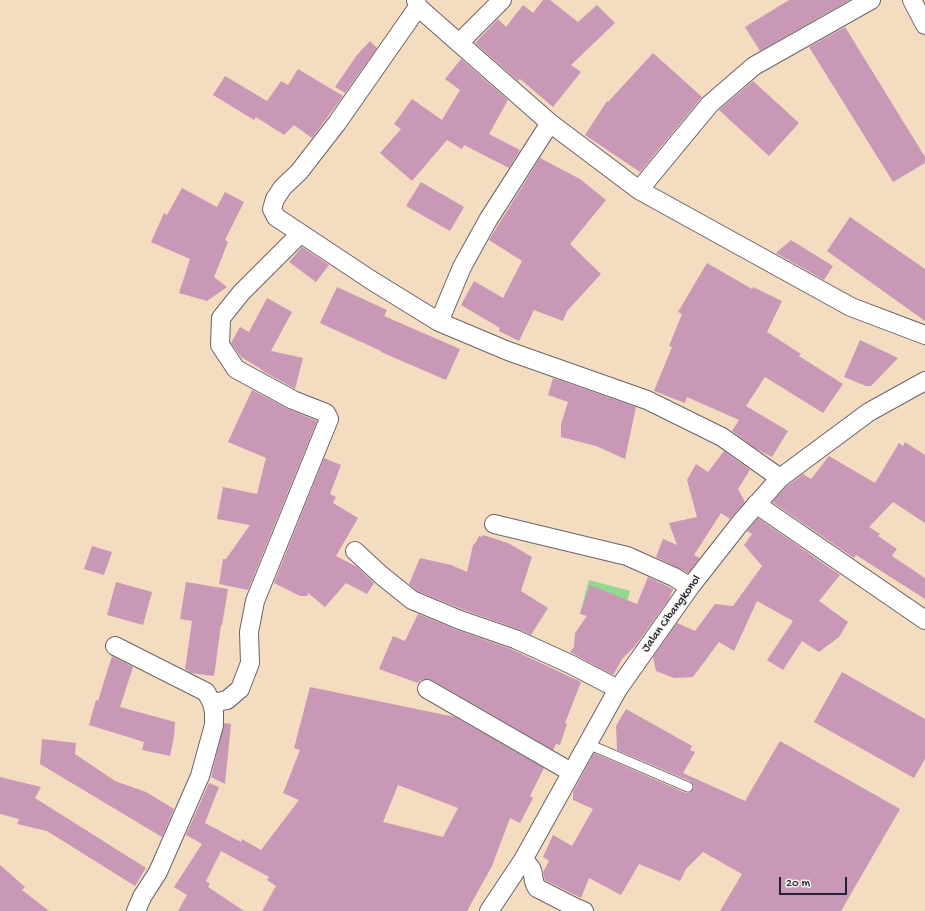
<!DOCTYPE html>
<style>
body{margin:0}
#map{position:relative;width:925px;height:911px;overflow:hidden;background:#f3dcc0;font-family:"Gochi Hand",sans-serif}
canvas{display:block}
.scale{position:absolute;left:779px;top:877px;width:68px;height:18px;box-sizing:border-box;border:2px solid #22223b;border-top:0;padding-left:5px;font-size:12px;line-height:14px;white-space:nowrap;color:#22223b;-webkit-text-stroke:3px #f7f3e8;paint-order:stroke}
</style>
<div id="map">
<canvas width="925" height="911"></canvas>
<div class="scale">20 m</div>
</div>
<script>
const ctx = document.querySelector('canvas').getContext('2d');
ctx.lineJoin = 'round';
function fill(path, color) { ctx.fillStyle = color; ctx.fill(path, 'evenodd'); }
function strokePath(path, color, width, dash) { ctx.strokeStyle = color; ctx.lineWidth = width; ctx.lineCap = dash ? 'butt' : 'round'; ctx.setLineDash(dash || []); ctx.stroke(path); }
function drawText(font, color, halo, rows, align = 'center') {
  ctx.font = font + ' "Gochi Hand",sans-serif'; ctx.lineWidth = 3; ctx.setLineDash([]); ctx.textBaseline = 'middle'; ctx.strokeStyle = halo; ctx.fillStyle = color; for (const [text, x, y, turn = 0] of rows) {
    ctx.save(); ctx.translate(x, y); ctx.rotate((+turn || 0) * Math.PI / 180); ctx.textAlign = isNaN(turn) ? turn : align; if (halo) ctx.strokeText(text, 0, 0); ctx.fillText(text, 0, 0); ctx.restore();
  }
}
fill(new Path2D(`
 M589,580L630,591L621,624L580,613Z`), '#94d78f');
fill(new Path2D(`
 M543,0H550L578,22L597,5L615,23L571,65L581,72L553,107L520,79L518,81L475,43L498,19L506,27L523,5L533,13Z
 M789,0H850L760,51L745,27Z
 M845,27L925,157V163L893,182L809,47Z
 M370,41L377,48L345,93L335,87L357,55Z
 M653,53L702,97L640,172L585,135L607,101L608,102Z
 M461,59L508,100L489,134L520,150L509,168L464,145L462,149L447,140L412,181L380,153L401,129L394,124L412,99L442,120L460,90L445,79Z
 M298,69L343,96L312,138L294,125L284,135L256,117L254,120L213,95L225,76L267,101L281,81L288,85Z
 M753,81L799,123L769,156L719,110Z
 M540,158L580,179L606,200L570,244L601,274L567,311L563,321L534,310L519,341L499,331L500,328L461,305L474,281L503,298L522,261L489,240Z
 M421,182L464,207L450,231L406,206Z
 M182,188L217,207L225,192L244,202L225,240L228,242L214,277L227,287L207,301L179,293L190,259L151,242L164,213L167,215Z
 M850,217L925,269V321L827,251Z
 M791,240L833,266L824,280L776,253Z
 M302,247L329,265L316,282L289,262Z
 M707,263L752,289L753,287L782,301L767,332L801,354L799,356L843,384L823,413L765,377L746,406L788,431L772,457L755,448L732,431L739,420L687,397L685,403L654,391L672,347L669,346L682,314L678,312Z
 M337,287L387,310L384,316L460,349L446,380L381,352V351L320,323Z
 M267,298L292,312L271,351L303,358L295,389L261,370V369L241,357L231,343L240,327L249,332Z
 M860,340L898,358L871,386H866L844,377Z
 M553,378L636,407L625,459L596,446L561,437V424L568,402L548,395Z
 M252,390L288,409L317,421L248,590L219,584L223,559H226L250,525L217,519L223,487L257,494L266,458L228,442Z
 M905,442L925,455V523L893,502L869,527L880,534L878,536L897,549L892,556L925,578V599L856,555L854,558L772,502L787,486L803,474L811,479L829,456L875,483L899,443L903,446Z
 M724,451L750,470L738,489L745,502L730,519L721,513L694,555L700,558L688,573L656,557L663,539L677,545L669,523L697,517L687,480L696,464L708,472Z
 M324,458L341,465L330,494L336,497L333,503L358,518L336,556L357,567L374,583L367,594L346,583L325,607L308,593L307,596H300L274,583Z
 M758,518L840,575L819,601L848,622L839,637L819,652L802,641L783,670L767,660L793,621L757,601L734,651L719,642L693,677L674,678L656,671L653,657L677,623L695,631L715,604L733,606L762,566L744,545L752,534L747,531Z
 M483,535L508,543L532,557L521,591L548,608L531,635L518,629L464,610L417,591L409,584L420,558L451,565L467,572L473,545L476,542L479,536L482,537Z
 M92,546L112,552L104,575L84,569Z
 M648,577L673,589L669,599L635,646L622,659L613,675L570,652L574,647L575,633L587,616L580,614L590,585L637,604Z
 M116,582L152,592L143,625L107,615Z
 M186,582L228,589L222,625H221L214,676L191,673L185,669L192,621L180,619Z
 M418,614L457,630L511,649L581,682L565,723L567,724L560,745L556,744L553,750L432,680L427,679L421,680L418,683L379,669L393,636L405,641Z
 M112,656L133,667L120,707L175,722L174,736L170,756L142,750L144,742L89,725L96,700L98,701Z
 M842,672L925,719V759L914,778L814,722Z
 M310,687L455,717L544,768L530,796L533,798L520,823L510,818L492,866L467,911H262L276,886L267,880L269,877L221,851L206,881L210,884L208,887L244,911H178L187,895L174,887L202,844L186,835L209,783L219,787L205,823L241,842L242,839L261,850L299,800L283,793L300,750L294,748ZM398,785L458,808L443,837L383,822Z
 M626,709L692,746L690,750L695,752L683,773L745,801L780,741L900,809L841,911H720L742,874L703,852L686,869L680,881L639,864L621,895L589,878L581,898L545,880L543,872L549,861L543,857L553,835L572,846L593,809L573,800V792L594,753L686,793H689L693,790L694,786L690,781L617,750L616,726Z
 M224,723L231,724L225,784L211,777Z
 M42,739L76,743L75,754L115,781L146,792L174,809L162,837L40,764Z
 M0,777L41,787L35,798L146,868L135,886L47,831L17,824L19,819L0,814Z
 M0,865L25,887L22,890L49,911H0Z`), '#c998b6');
const lane = new Path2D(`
 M588,744L688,787`);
const street = new Path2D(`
 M416,0L418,7L550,123L639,190L851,307L925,335
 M912,0L925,25
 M418,7L337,123L299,172L283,187L275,199L272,209L276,217L371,280L439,322L508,351L647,400L722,437L780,478
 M459,43L502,0
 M639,190L710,104L754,66L871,0
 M439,322L462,267L488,220L550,123
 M756,504L925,620
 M494,524L627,556L674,577L690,587
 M355,551L381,575L412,600L460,620L515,639L570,664L618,689
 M115,646L206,692L212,703L214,712V725L200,776L158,872L142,897L136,911
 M427,689L571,772
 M212,703L227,700L240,689L250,663L249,632L255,601L329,419L326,413L293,400L236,369L220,345L221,318L241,293L300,234
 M523,860C539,873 529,875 537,888L574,907L584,911
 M489,911L523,860L618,689L690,587L741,522L780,478L869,412L925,381`);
strokePath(lane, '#6b636a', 11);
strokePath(street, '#6b636a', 20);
strokePath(lane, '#fff', 9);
strokePath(street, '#fff', 18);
drawText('12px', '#22223b', '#f7f3e8', [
 ["Jalan Cibangkonol",672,614,-54]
]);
</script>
